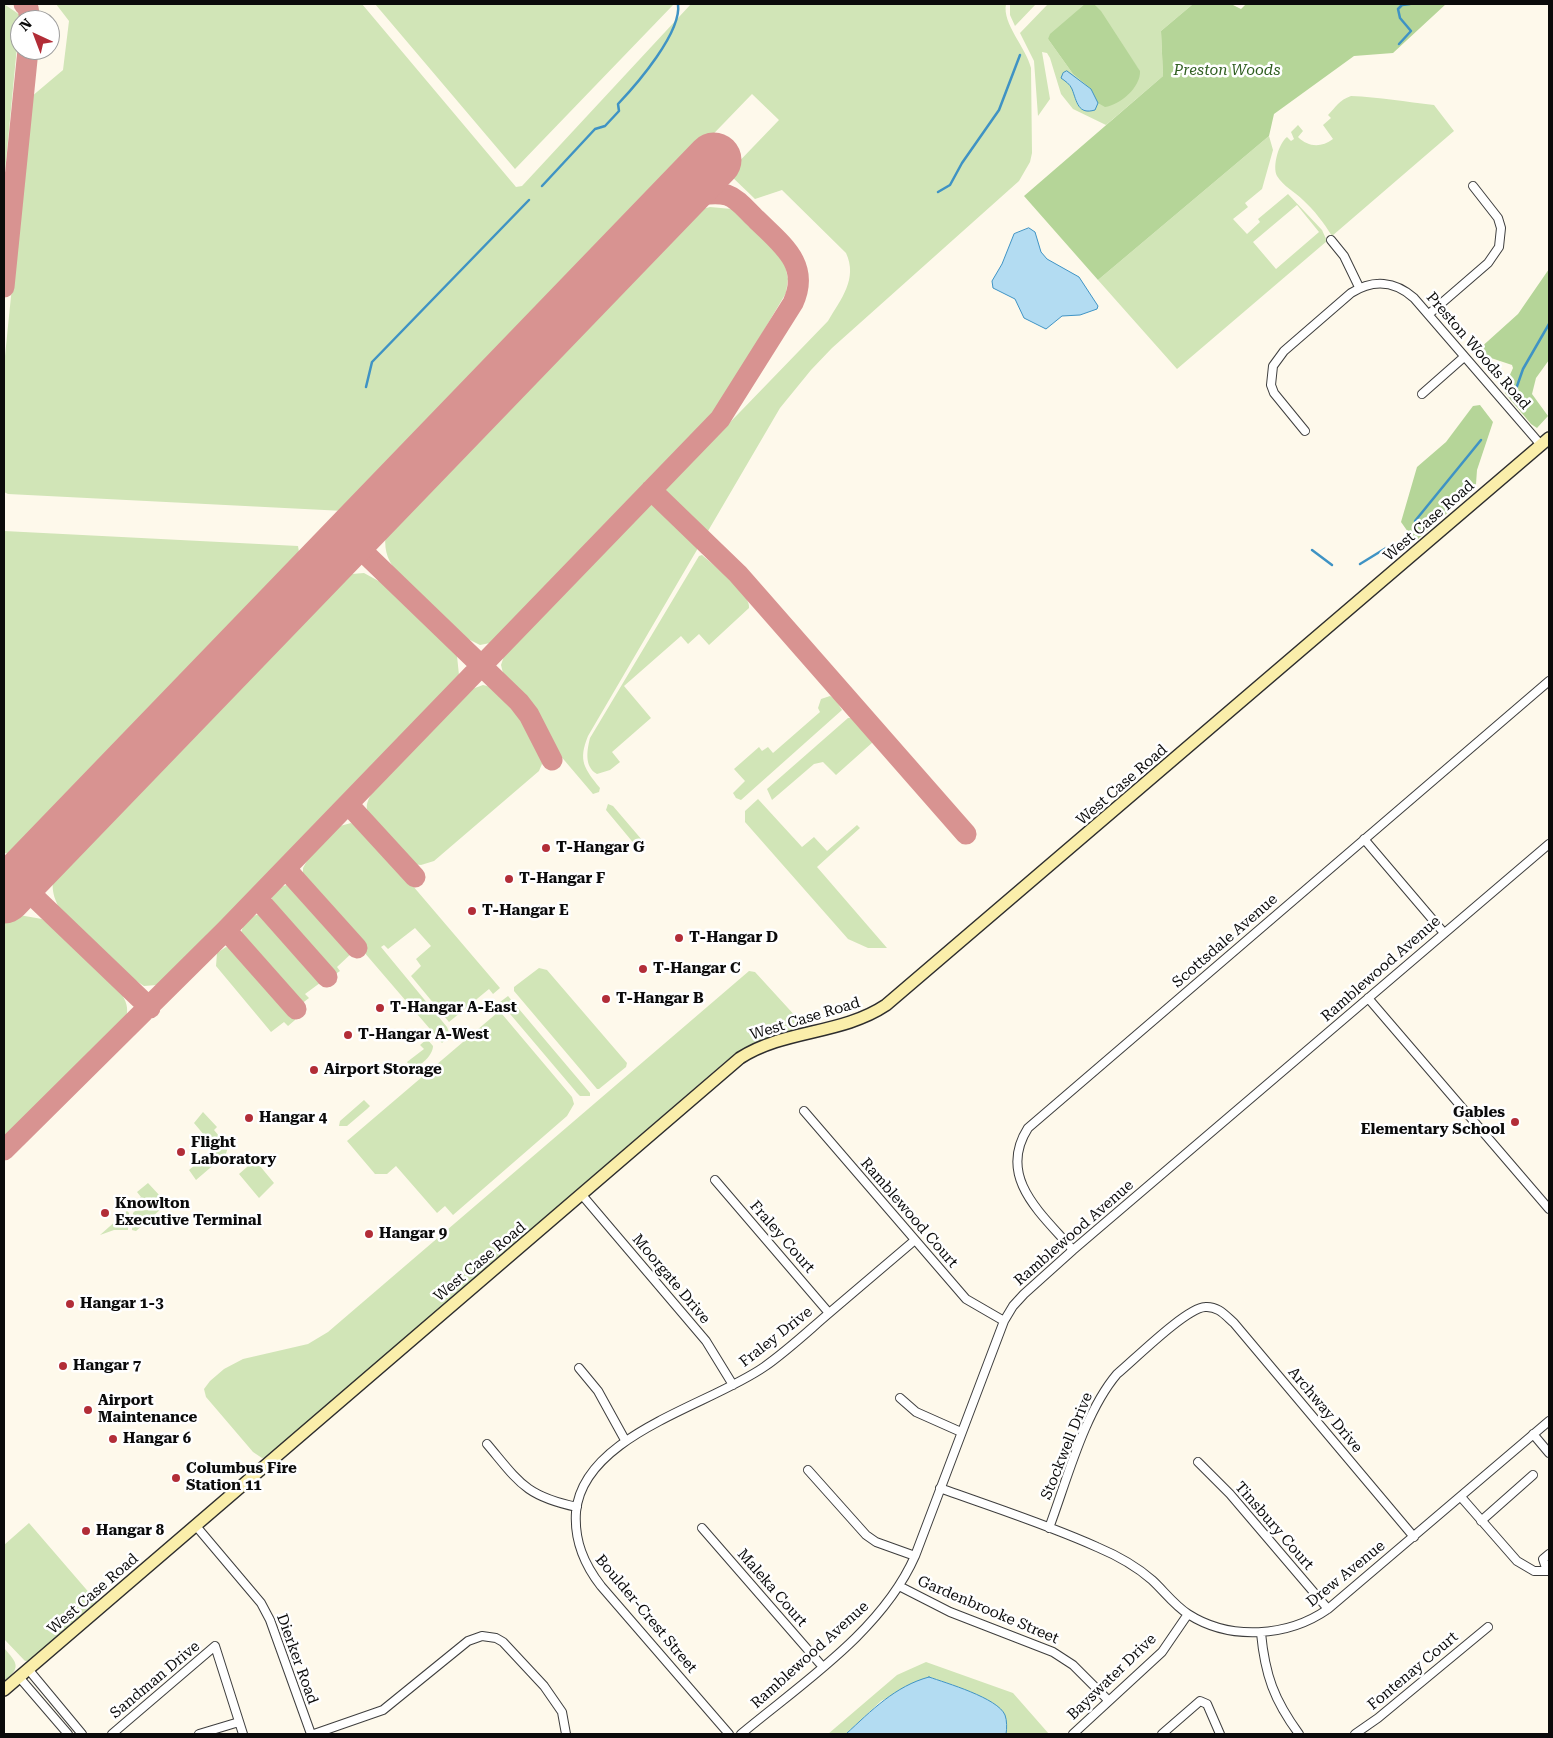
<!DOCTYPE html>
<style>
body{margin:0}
#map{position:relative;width:1553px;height:1738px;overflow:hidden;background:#fef9eb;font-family:"Roboto Serif",serif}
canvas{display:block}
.frame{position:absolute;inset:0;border:5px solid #0b0b0b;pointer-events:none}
.north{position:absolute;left:10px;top:10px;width:50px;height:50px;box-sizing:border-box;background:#fff;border:1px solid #9d9d9d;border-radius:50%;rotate:317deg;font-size:14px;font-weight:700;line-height:20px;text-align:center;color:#0b0b0b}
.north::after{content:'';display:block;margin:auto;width:18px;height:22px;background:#b22d37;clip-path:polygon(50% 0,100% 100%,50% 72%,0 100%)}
</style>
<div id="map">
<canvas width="1553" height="1738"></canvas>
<div class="frame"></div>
<div class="north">N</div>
</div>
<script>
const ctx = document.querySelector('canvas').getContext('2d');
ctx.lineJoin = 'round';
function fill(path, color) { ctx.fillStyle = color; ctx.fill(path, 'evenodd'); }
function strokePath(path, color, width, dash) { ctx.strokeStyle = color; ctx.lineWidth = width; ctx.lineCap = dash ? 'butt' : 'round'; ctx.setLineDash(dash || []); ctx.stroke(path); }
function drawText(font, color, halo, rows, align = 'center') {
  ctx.font = font + ' "Roboto Serif",serif'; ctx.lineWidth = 5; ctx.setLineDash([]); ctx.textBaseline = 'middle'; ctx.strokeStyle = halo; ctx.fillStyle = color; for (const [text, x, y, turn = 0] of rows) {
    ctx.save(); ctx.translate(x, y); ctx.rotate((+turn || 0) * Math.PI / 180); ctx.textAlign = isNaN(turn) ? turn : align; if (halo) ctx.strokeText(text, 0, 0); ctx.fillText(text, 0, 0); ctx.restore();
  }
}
fill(new Path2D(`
 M4,4L20,15L4,182Z
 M56,4H362L516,187L522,186L691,4H1006C1002,24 1026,47 1031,68L1032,153L1030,162L1019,181L832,348L811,370L780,408L588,736C578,761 584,768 600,788L599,792L593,794L559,754L528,701L504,677L501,665L504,656L828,321C841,299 858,279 846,253L782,190L755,199L728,173L779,120L752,94L352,508L344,511L8,494L4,492V366L31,97L63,70L69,21Z
 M375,4H674L515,169Z
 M1010,4H1036L1015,26L1010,15Z
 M1048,4H1193L1161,31L1163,76L1106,125L1073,109L1061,94L1050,58L1047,53L1042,52L1050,99L1038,116L1034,61L1020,33ZM1094,4L1139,70L1091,89L1073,74L1048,39Z
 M1351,96C1379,97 1406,102 1434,105L1454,131L1332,236C1324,223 1314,210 1303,200C1295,192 1283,186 1277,176C1272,166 1279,143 1287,137L1291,141L1294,139L1291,132L1298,125L1303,131L1298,137C1308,147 1321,148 1333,139L1323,125L1331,118L1328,115C1336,107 1339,100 1351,96Z
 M1269,136L1273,150L1262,189L1245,203L1248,207L1233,219L1247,234L1260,222L1258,219L1288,194L1322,230L1327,241L1177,369L1098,280ZM1297,205L1319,232L1276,269L1253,242Z
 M710,207L732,209L784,259L788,279L786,293L719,406L490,643L480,645L468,639L393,567C384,553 384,542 387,525L690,212Z
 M4,531L298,546L300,558L19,852L13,854L4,853Z
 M702,555C712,564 752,595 749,608L709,645L699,634L688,644L681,636L624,686L651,718L612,752L620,762L610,770L597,774C584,767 587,750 590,738L699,556Z
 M364,573L384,584L457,656L459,675L176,969L157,985L144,986L135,980L61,911C51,894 51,884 56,866L339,575Z
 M483,685C505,688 539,735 543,756C544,761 541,766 539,771L434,861L421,865L414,864C403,857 369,821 367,809C366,803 369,799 371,794L472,689Z
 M830,696L835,699L842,710L741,800L736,798L733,793L745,781L734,769L759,747L762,751L768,747L773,753L820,712L818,708L821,699Z
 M848,718H852L873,742L836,775L823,762L814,764L772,800L767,789Z
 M758,799L802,847L814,837L827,851L857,825L860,828L817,867L887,948H868L848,939L745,822V811Z
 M608,804L613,806L642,840V845L636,846L606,810Z
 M351,823L366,831L500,988L493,994L489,989L449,1022L411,976L421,966L416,959L431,946L415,928L388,949L384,945L381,947L447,1027L450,1035L442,1043L303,881V868L308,859L340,826Z
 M289,884L300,889L354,951L337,967L340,971L334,975H330L272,908V897L281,887Z
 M261,914L273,921L324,980L305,994L309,998L300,1005L241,938C240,926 250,915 261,914Z
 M19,915L42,919L53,927L121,993C126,1001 129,1008 126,1018L4,1137V921Z
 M226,947L238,950L295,1015V1020L288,1026L284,1022L271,1032L216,966L217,953Z
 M539,968L547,970L627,1063L626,1067L599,1089H597L514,991V987Z
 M749,971L755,972L798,1019L800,1023L798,1028L758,1042L727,1060L267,1457L262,1458L253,1452L206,1397L204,1389L210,1381L224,1369L243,1359L308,1344L328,1332Z
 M508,996L590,1093V1096H580L577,1093L505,1008L500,1002Z
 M497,1013L502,1014L572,1097L574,1104L567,1116L453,1215L445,1206L437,1213L396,1166L387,1174H375L347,1141Z
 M427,1039L433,1046C433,1055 420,1068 411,1067L407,1062L424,1049L420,1045Z
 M364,1100L370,1106L367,1109L347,1126H339L340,1121Z
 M203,1112L217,1127L214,1130L228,1147L225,1157L224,1156L196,1180L189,1170L215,1148L194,1123Z
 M255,1160L274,1183L259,1198L239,1174Z
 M148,1183L161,1197L159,1199L162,1203L165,1201L163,1205L136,1207L133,1204L141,1197L137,1192Z
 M161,1209L136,1231L132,1230L133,1213L135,1211Z
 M127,1211L129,1213L128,1230H114L100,1235Z
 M29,1523L98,1603L30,1661H25L4,1639V1545Z
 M4,1648C18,1664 21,1667 4,1682Z
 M926,1662L1013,1693L1049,1734H1006L996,1705L953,1685L929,1677L881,1701L846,1734H828L897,1675Z`), '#d1e5b7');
fill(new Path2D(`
 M1085,4H1094L1101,11L1140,71C1141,87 1120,105 1105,107L1098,103L1091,89L1073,74L1048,39L1050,34Z
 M1193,4H1231L1241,9L1246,4H1446L1393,53L1354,56L1274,114L1269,136L1098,280L1024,196L1163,76L1161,31Z
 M1549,269V360L1536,378L1532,394L1548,416L1537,428L1531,424L1505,393L1504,388L1513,368L1512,365L1482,355L1478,350L1518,314Z
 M1480,405L1493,422L1477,470L1476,484L1473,490L1418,539H1413L1401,522L1417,467L1446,442L1473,406Z`), '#b5d598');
const water = new Path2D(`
 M1067,71L1091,89L1098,103L1095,110C1078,115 1077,102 1072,89C1070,84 1065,81 1061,78L1063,73Z
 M1029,228L1035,232L1041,252L1047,259L1079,277L1098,306L1097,309L1080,315L1062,316L1046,329L1024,318L1015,299L993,288L992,281L1002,264L1014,234Z
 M929,1677C946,1683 998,1698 1005,1715C1007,1720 1007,1729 1006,1734H846C871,1711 895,1686 929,1677Z`);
fill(water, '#b3dcf2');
strokePath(water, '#3f93c4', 1);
strokePath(new Path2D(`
 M1399,44L1411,31L1400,18L1398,9L1402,5L1410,4
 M542,186L595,129L605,126L619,111L618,104C637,84 682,32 678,4
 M938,192L950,185L962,163L999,110L1020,55
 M366,387L372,362L529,200
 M1524,404L1516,389L1523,369L1549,324
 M1415,521L1481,440
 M1312,550L1332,565
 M1360,564L1386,548`), '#3f93c4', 2.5);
strokePath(new Path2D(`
 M24,4L28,8L30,20
 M4,287L28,50
 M651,490L738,574L966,834
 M350,539L519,702L529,715L552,760
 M348,804L415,877
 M4,868L150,1008
 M286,869L357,948
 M257,898L327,977
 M226,930L296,1009
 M4,1150L226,930L720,419L793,303C811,264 781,244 756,219C747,211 739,199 727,195C711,191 693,197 677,199`), '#d89391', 21);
strokePath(new Path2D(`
 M4,896L714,160`), '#d89391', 55);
const street = new Path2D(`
 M1331,240L1344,256L1359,287
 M1429,314L1488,263L1499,247L1501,228L1498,218L1473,186
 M1422,394L1464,357
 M1305,431L1274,393L1271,385L1273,366L1284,351L1351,293C1373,279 1395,281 1414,298L1541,445
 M1364,839L1444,933
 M1368,998L1549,1209
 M804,1111L966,1299L1004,1321
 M715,1180L829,1313
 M582,1195L706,1341L733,1385
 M1073,1250C1043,1215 996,1178 1028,1128L1549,681
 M579,1368L598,1391L625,1440
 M900,1398L916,1412L961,1432
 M1533,1434L1549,1453
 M487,1444C519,1482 525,1496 577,1507
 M1198,1462L1230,1494L1328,1609
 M808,1470L866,1535L876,1542L915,1556
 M940,1488C992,1507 1046,1524 1097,1547C1116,1555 1136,1566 1152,1580C1164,1591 1174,1605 1188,1614C1230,1641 1288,1637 1328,1609L1549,1421
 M1461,1497L1517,1561L1534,1571H1549
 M1481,1521L1533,1475
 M196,1526L261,1603L270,1620L311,1734
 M702,1528L822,1666
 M1049,1528C1067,1480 1084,1413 1117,1374C1134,1360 1186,1308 1205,1307C1218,1306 1225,1315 1234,1323L1414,1537
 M1547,1571L1543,1559L1549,1554
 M899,1586L950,1612L1053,1652L1073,1665L1109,1701
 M1261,1633C1265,1675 1274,1700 1299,1734
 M28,1669L82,1734
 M19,1677L68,1734
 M112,1734L215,1646L243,1734
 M199,1734L239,1722
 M314,1734L383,1710L468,1641L482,1636L496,1638L503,1642L544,1686L562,1712L566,1734
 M729,1734L601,1586C584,1564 574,1541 576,1512C583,1435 708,1406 764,1367C787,1351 807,1332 828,1314C857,1289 886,1265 915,1240
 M741,1734C802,1683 882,1631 915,1556L1004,1321L1013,1306L1024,1294L1073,1250L1549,844
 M1073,1734L1162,1652L1188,1614
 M1162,1734L1200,1701L1207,1704L1220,1734
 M1355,1734L1378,1718L1488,1627`);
const secondary = new Path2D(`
 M4,1690L740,1058C785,1029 841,1035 886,1005L1549,438`);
strokePath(street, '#3e3e3e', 10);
strokePath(secondary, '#2d2d2d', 14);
strokePath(street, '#fff', 8);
strokePath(secondary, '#faeeaa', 11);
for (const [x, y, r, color] of [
 [546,848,5,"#b22d37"],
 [509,879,5,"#b22d37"],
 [472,911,5,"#b22d37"],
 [679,938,5,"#b22d37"],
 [643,969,5,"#b22d37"],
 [606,999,5,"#b22d37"],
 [380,1008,5,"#b22d37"],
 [348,1035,5,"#b22d37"],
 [314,1070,5,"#b22d37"],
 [249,1118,5,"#b22d37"],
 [1515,1122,5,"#b22d37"],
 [181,1152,5,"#b22d37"],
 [105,1213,5,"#b22d37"],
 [369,1234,5,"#b22d37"],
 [70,1304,5,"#b22d37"],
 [63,1366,5,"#b22d37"],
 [88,1410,5,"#b22d37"],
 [113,1439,5,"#b22d37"],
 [176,1478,5,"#b22d37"],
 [86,1531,5,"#b22d37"]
]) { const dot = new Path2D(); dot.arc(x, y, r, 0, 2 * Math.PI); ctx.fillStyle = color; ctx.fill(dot); strokePath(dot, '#fff', 2); }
drawText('italic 15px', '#2f5e20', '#fff', [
 ["Preston Woods",1227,71]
]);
drawText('15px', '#0b0b0b', '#fff', [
 ["Preston Woods Road",1478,351,49],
 ["West Case Road",1429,521,-41],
 ["West Case Road",1122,785,-41],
 ["Scottsdale Avenue",1225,941,-41],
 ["Ramblewood Avenue",1381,969,-41],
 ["West Case Road",805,1019,-17],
 ["Ramblewood Court",909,1213,49],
 ["Ramblewood Avenue",1074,1233,-41],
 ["Fraley Court",782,1237,49],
 ["West Case Road",480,1262,-40],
 ["Moorgate Drive",671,1279,50],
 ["Fraley Drive",776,1337,-38],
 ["Archway Drive",1325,1410,50],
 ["Stockwell Drive",1067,1446,-68],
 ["Tinsbury Court",1274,1526,49],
 ["Drew Avenue",1346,1574,-39],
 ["Maleka Court",772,1588,49],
 ["West Case Road",93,1594,-41],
 ["Gardenbrooke Street",988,1610,23],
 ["Boulder-Crest Street",646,1614,50],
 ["Ramblewood Avenue",810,1655,-42],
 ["Dierker Road",297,1659,70],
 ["Fontenay Court",1413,1671,-40],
 ["Bayswater Drive",1112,1677,-44],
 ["Sandman Drive",155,1680,-40]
]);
drawText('bold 15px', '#0b0b0b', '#fff', [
 ["T-Hangar G",556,848],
 ["T-Hangar F",519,879],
 ["T-Hangar E",482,911],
 ["T-Hangar D",689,938],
 ["T-Hangar C",653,969],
 ["T-Hangar B",616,999],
 ["T-Hangar A-East",390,1008],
 ["T-Hangar A-West",358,1035],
 ["Airport Storage",324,1070],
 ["Gables",1505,1113,"right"],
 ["Elementary School",1505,1130,"right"],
 ["Hangar 4",259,1118],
 ["Flight",191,1143],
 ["Laboratory",191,1160],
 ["Knowlton",115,1204],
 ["Executive Terminal",115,1221],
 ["Hangar 9",379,1234],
 ["Hangar 1-3",80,1304],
 ["Hangar 7",73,1366],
 ["Airport",98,1401],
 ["Maintenance",98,1418],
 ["Hangar 6",123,1439],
 ["Columbus Fire",186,1469],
 ["Station 11",186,1486],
 ["Hangar 8",96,1531]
], 'left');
</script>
